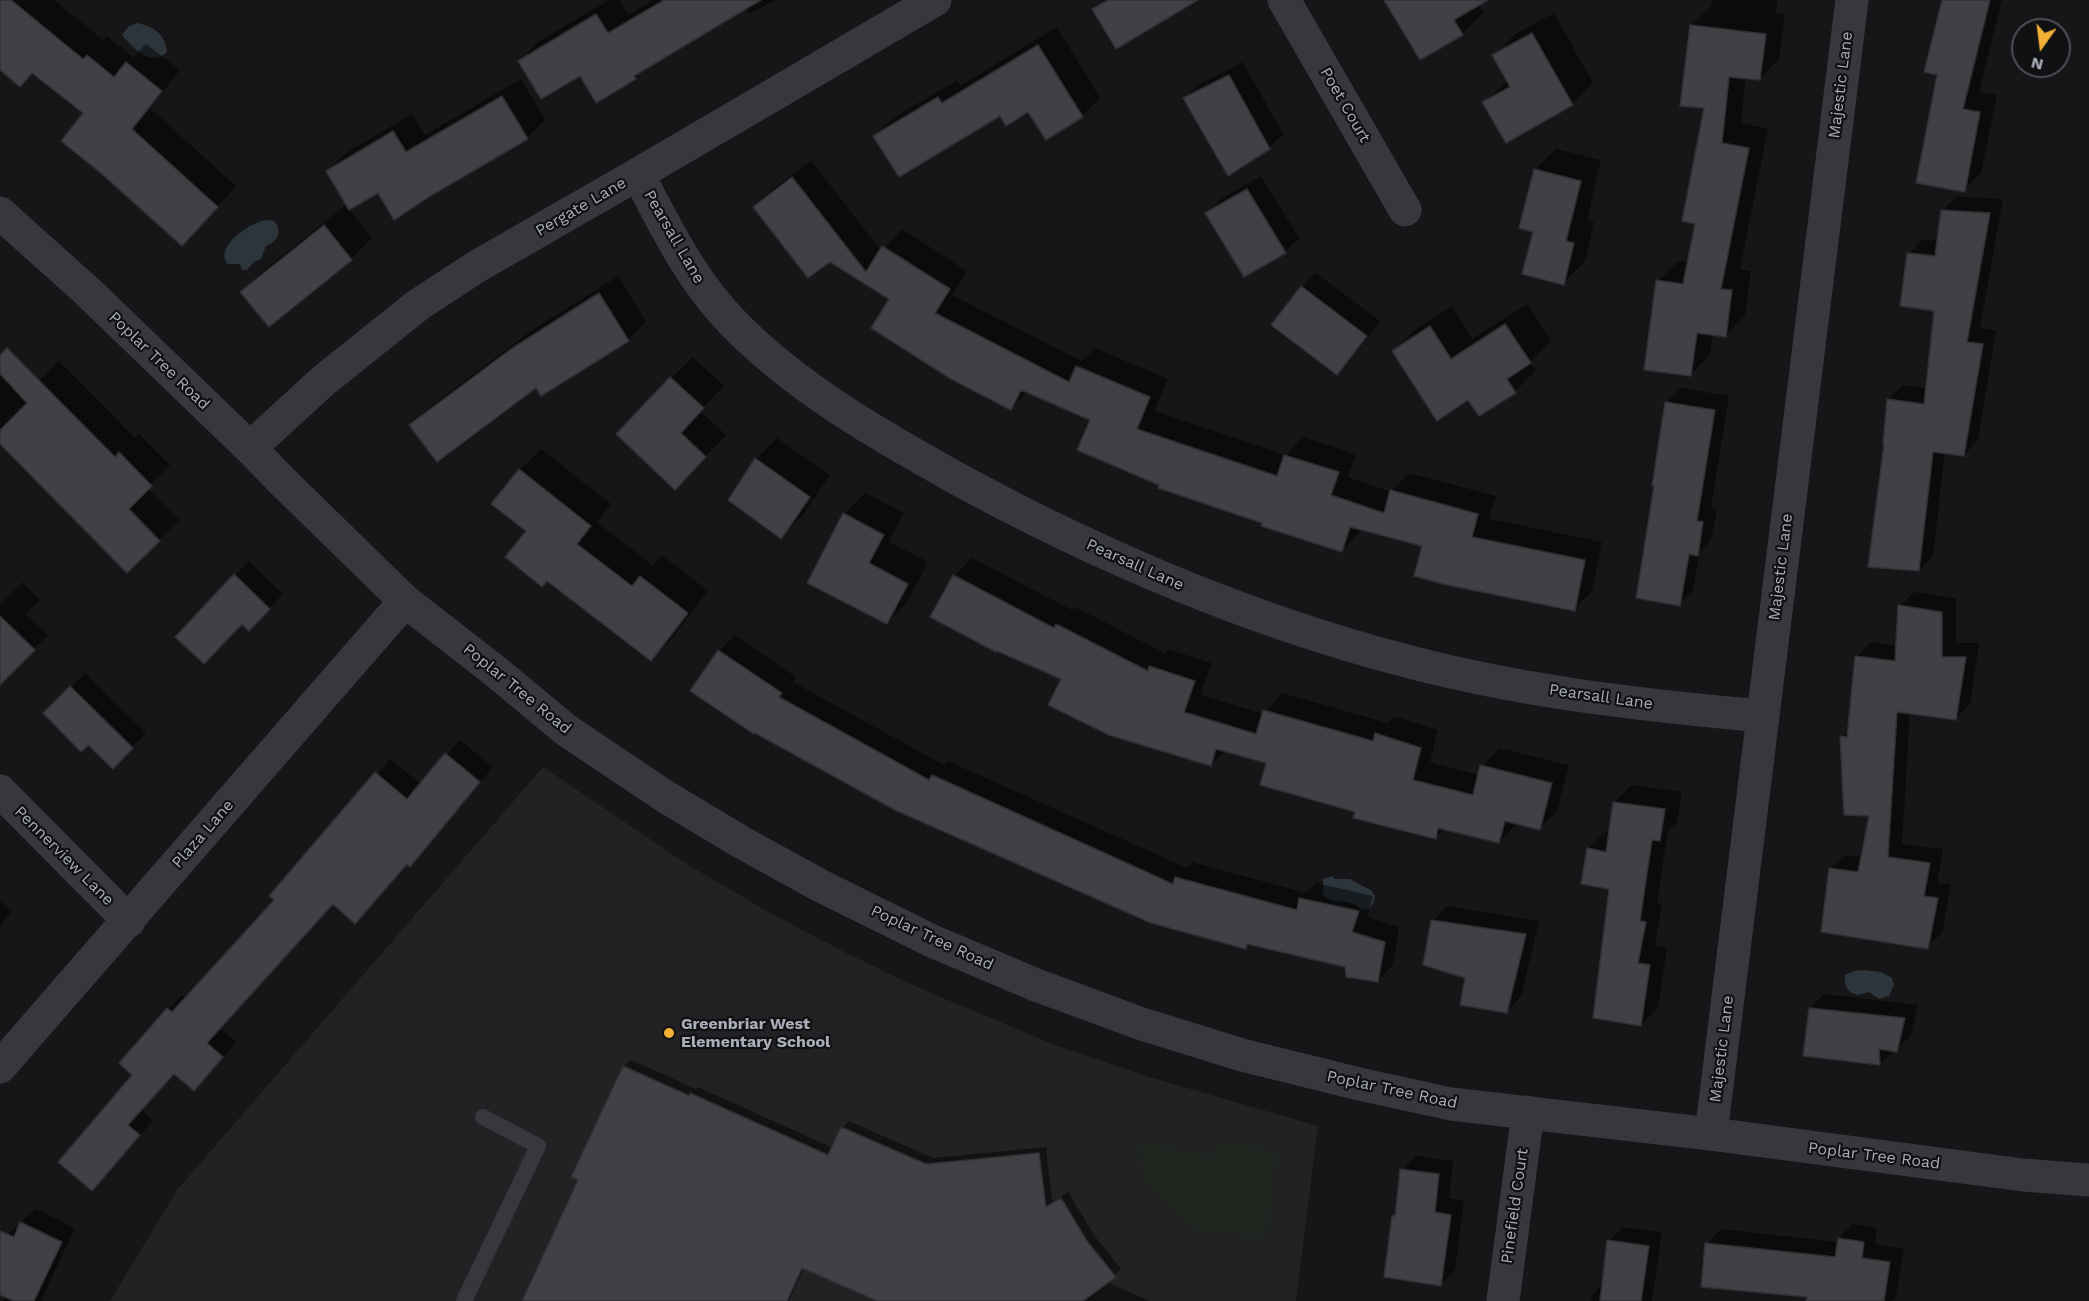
<!DOCTYPE html>
<style>
body{margin:0}
#map{position:relative;width:2089px;height:1301px;overflow:hidden;background:#161618;font-family:"Work Sans",sans-serif}
canvas{display:block}
.north{position:absolute;left:2011px;top:18px;width:60px;height:60px;box-sizing:border-box;background:#111113;border:2px solid #4d4f55;border-radius:50%;rotate:194deg;font-size:16px;font-weight:700;line-height:24px;text-align:center;color:#a8adb8}
.north::after{content:'';display:block;margin:auto;width:21px;height:27px;background:#f2b134;clip-path:polygon(50% 0,100% 100%,50% 72%,0 100%)}
</style>
<div id="map">
<canvas width="2089" height="1301"></canvas>
<div class="north">N</div>
</div>
<script>
const ctx = document.querySelector('canvas').getContext('2d');
ctx.lineJoin = 'round';
function fill(path, color) { ctx.fillStyle = color; ctx.fill(path, 'evenodd'); }
function strokePath(path, color, width, dash) { ctx.strokeStyle = color; ctx.lineWidth = width; ctx.lineCap = dash ? 'butt' : 'round'; ctx.setLineDash(dash || []); ctx.stroke(path); }
function drawText(font, color, halo, rows, align = 'center') {
  ctx.font = font + ' "Work Sans",sans-serif'; ctx.lineWidth = 4.5; ctx.setLineDash([]); ctx.textBaseline = 'middle'; ctx.strokeStyle = halo; ctx.fillStyle = color; for (const [text, x, y, turn = 0] of rows) {
    ctx.save(); ctx.translate(x, y); ctx.rotate((+turn || 0) * Math.PI / 180); ctx.textAlign = isNaN(turn) ? turn : align; if (halo) ctx.strokeText(text, 0, 0); ctx.fillText(text, 0, 0); ctx.restore();
  }
}
fill(new Path2D(`
 M543,767L690,866L772,914L848,954L917,987L1055,1045L1149,1077L1318,1126L1296,1301H110L177,1190Z`), '#222225');
fill(new Path2D(`
 M1140,1141L1212,1156L1215,1142L1278,1150L1266,1239L1193,1229L1141,1177Z`), '#1e261f');
fill(new Path2D(`
 M136,23C153,26 165,33 167,52C151,68 133,48 122,35L128,27Z
 M266,220L274,221C283,231 278,241 266,246L261,259L254,262L247,270H242L240,264H228C213,247 251,222 266,220Z
 M1332,876L1335,879H1350L1372,891L1375,896L1374,902L1370,908L1362,910C1349,895 1334,908 1323,894V879Z
 M1864,970L1881,972L1892,978L1894,985L1889,996L1879,999L1869,992L1857,995C1847,992 1844,986 1845,975L1854,971Z`), '#2c353c');
fill(new Path2D(`
 M0,0H54L103,40L107,36L133,57L146,44L180,70L150,108L236,186L202,224L85,113L33,72L3,71L0,74Z
 M609,0H619L628,15L653,0H776L749,14L746,7L647,66L635,78L520,61L539,41Z
 M1386,0H1483L1478,4L1484,12L1463,34L1421,58Z
 M1712,0H1778L1775,13L1785,15L1779,59L1760,79L1746,77L1741,123L1768,129L1740,269L1751,271L1745,316L1725,336L1713,334L1710,355L1690,375L1658,281L1678,261L1689,262L1697,223L1706,107L1691,26L1711,6Z
 M1944,0H2002L1979,92L1997,95L1981,173L1964,190L1939,74Z
 M1554,13L1593,83L1572,104L1484,103L1508,80L1494,56L1515,34Z
 M1057,27L1100,98L1082,116L1029,110L875,136L893,118L957,80L960,86Z
 M1243,62L1283,134L1269,148L1185,98L1199,84Z
 M521,79L545,120L527,138L378,191L349,209L372,238L351,259L242,292L263,271L347,204L327,171L346,153L412,114L425,135Z
 M1556,149L1601,160L1587,220L1594,222L1585,262L1563,283L1535,231V170Z
 M811,160L881,251L902,229L967,271L952,295L1082,361L1095,348L1168,379L1154,411L1286,455L1303,437L1356,454L1348,477L1391,492L1409,473L1496,496L1489,519L1602,542L1592,591L1574,609L1424,545L1361,528L1360,532L1342,550L1161,484L1092,419L1028,391L1011,408L891,299L755,207L773,189Z
 M1261,176L1299,238L1285,252L1207,213L1221,199Z
 M1957,196L2003,199L1980,328L1996,330L1978,440L1964,455L1945,452L1933,556L1919,570L1886,443L1888,399L1903,385L1927,389L1936,309L1909,254L1923,239L1939,241L1943,210ZM1918,253L1943,256L1942,259L1918,256Z
 M1316,273L1380,321L1351,359L1337,373L1302,287Z
 M618,276L646,321L628,340L536,386L411,425L430,407L531,331Z
 M1527,304L1551,341L1530,362L1536,370L1515,392L1469,398L1394,351L1415,330L1452,306L1472,339Z
 M0,355L34,386L59,361L135,438L139,434L170,465L147,488L179,520L128,571L0,442Z
 M693,357L724,386L700,411L726,435L675,488L671,378Z
 M1681,388L1729,396L1711,508L1717,509L1711,540L1700,551L1693,590L1679,604L1667,402Z
 M777,438L830,475L802,516L781,537L756,459Z
 M541,449L611,504L597,522L652,565L662,555L708,591L672,638L651,659L528,531L520,470Z
 M865,493L904,513L889,542L928,562L908,601L887,623L844,514Z
 M972,558L1072,610L1075,607L1165,653L1168,649L1211,663L1201,695L1264,714L1282,693L1388,723L1394,716L1438,730L1430,762L1479,775L1482,766L1499,748L1569,765L1557,811L1540,828L1518,823L1499,842L1445,828L1436,838L1268,762L1225,750L1211,765L1063,679L932,617L954,576Z
 M249,561L283,594L263,615L235,576Z
 M23,582L40,600L26,614L48,635L7,676L0,668V605Z
 M1914,592L1956,598V643H1979L1970,704L1956,718L1910,712L1902,844L1943,849L1937,883L1951,884L1942,933L1927,947L1830,869L1845,855L1863,857L1871,814L1842,737L1849,730L1856,657L1871,642L1897,646L1900,606Z
 M735,635L796,677L793,682L944,765L948,761L1187,868L1192,862L1306,893L1316,883L1373,896L1367,917L1399,927L1393,965L1378,981L1347,966L1249,943L1246,947L692,690L719,651Z
 M85,673L146,733L113,766L88,743L45,713Z
 M460,740L493,767L424,851L410,865L408,863L334,903L220,1028L236,1042L208,1075L175,1073L141,1110L153,1121L92,1189L134,1074L168,1009L182,995L186,998L276,900L271,896L390,759L421,784Z
 M1632,785L1682,792L1677,822L1668,831L1657,903L1662,904L1655,945L1667,948L1658,1007L1641,1025L1611,887L1588,849L1606,831L1610,832L1615,802Z
 M0,901L12,911L0,926Z
 M1447,906L1539,921L1521,997L1507,1011L1433,921Z
 M1824,994L1918,1005L1911,1036L1880,1064L1810,1008Z
 M631,1060L696,1089L698,1087L833,1148L843,1128L849,1121L933,1158L1046,1147L1052,1202L1068,1192L1094,1235L1121,1269L1107,1282L1149,1301H877L804,1268L789,1301H523L580,1180L573,1177L624,1066Z
 M1416,1156L1453,1161L1449,1198L1464,1201L1455,1270L1441,1284L1393,1216L1397,1212L1402,1170Z
 M36,1209L75,1228L41,1301H3L5,1295L0,1293V1250L7,1235Z
 M1853,1224L1877,1228L1875,1244L1904,1249L1896,1296L1891,1301H1826L1808,1296L1707,1244L1721,1229L1839,1242V1238Z
 M1623,1227L1662,1232L1652,1301H1591L1592,1295L1603,1283L1609,1241Z`), '#0007');
const building = new Path2D(`
 M0,0H11L83,59L87,55L114,77L126,62L162,91L132,129L218,207L182,246L102,174L61,141L83,113L32,73L20,87L0,70Z
 M664,0H761L634,76L636,79L596,103L580,76L541,99L518,61L596,14L608,33Z
 M1108,0H1198L1116,49L1092,9Z
 M1384,0H1488L1454,20L1463,35L1420,60Z
 M1942,0H1990L1963,109L1980,112L1965,192L1916,183L1937,75L1924,72Z
 M1690,25L1766,34L1760,80L1729,77L1722,143L1749,148L1721,289L1732,290L1726,337L1697,333L1691,376L1644,370L1656,280L1683,284L1695,224L1682,221L1704,108L1680,106Z
 M1532,33L1573,105L1506,143L1482,102L1510,87L1492,55Z
 M1038,45L1083,117L1046,140L1028,112L1006,126L1000,116L899,177L873,136L938,97L942,103Z
 M1229,75L1270,149L1228,176L1183,98Z
 M502,96L528,139L432,195L394,220L378,193L349,210L326,171L393,131L406,152Z
 M1534,169L1581,181L1566,241L1574,243L1564,285L1522,274L1533,232L1519,228Z
 M792,177L866,272L882,246L950,289L935,313L1069,382L1076,366L1150,397L1137,429L1277,476L1284,455L1339,472L1331,495L1384,513L1390,490L1478,514L1472,537L1585,560L1575,611L1447,585L1414,576L1422,546L1350,527L1342,552L1261,526L1262,523L1158,488L1159,485L1077,450L1090,420L1021,390L1011,410L951,379L871,328L889,299L830,262L808,278L753,207Z
 M1247,189L1286,253L1244,277L1205,213Z
 M1941,210L1990,213L1967,342L1983,344L1964,456L1933,452L1919,571L1868,567L1884,444H1883L1887,399L1924,404L1934,311L1900,306L1907,253L1935,256Z
 M324,225L352,260L269,327L240,292Z
 M1301,286L1367,336L1337,375L1271,325Z
 M599,293L629,341L541,396L536,388L437,462L409,425L511,349Z
 M1505,324L1531,363L1507,379L1516,393L1479,416L1468,400L1437,421L1392,351L1430,326L1451,359Z
 M7,348L115,457L119,452L152,486L129,509L160,541L127,573L0,444V430L27,403L0,374V355Z
 M670,377L704,408L681,433L706,457L675,490L616,434Z
 M1665,402L1715,410L1697,521L1703,522L1698,556L1689,554L1680,606L1636,598L1654,486H1652Z
 M755,458L810,497L781,539L728,500Z
 M519,469L591,526L577,544L632,586L640,576L688,613L651,661L547,581L542,587L505,557L526,531L491,504Z
 M843,513L884,535L869,563L908,584L887,624L807,583Z
 M234,574L270,609L249,631L242,624L204,664L175,637Z
 M953,575L1054,628L1056,624L1148,671L1149,666L1195,681L1184,712L1256,734L1263,710L1373,741L1375,733L1421,748L1413,780L1473,795L1480,765L1552,783L1540,830L1505,821L1499,843L1438,828L1436,839L1353,818L1355,812L1260,785L1266,763L1216,749L1211,766L1109,735L1048,705L1061,679L997,651L996,652L930,617Z
 M1898,605L1942,612V657H1966L1956,720L1897,712L1888,857L1930,863L1924,896L1938,898L1928,949L1821,932L1829,868L1858,872L1869,816L1844,815L1840,736L1847,737L1855,656L1895,661Z
 M0,616L35,650L0,685Z
 M718,650L782,693L779,697L929,780L932,775L1173,884L1175,877L1297,910L1299,898L1359,911L1352,932L1385,942L1378,982L1346,977L1345,967L1247,944L1246,949L1151,923L895,810L755,733L754,734L690,691Z
 M70,686L133,748L113,769L88,745L81,752L43,713Z
 M445,753L480,782L410,867L407,864L355,924L333,904L207,1043L223,1057L194,1091L174,1074L128,1125L140,1135L92,1191L58,1162L132,1075L119,1063L167,1008L172,1012L274,900L269,896L375,772L407,799Z
 M1613,802L1665,809L1660,841L1652,840L1640,921L1646,922L1638,963L1650,965L1641,1026L1593,1018L1609,889L1581,884L1587,848L1606,852Z
 M1431,920L1526,934L1507,1013L1460,1005L1465,978L1423,965Z
 M1809,1008L1905,1018L1897,1052L1879,1049L1880,1065L1803,1056Z
 M623,1066L690,1096V1093L828,1155L841,1127L926,1164L1039,1153L1046,1207L1061,1198L1087,1241L1116,1277L1083,1301H877L802,1268L787,1301H522L578,1180L571,1177Z
 M1400,1169L1439,1174L1435,1212L1451,1215L1441,1286L1384,1277L1392,1215L1395,1216Z
 M20,1222L62,1242L34,1301H14L0,1295V1231L14,1237Z
 M1838,1238L1864,1242L1862,1258L1890,1262L1884,1301H1806L1807,1297L1701,1287L1705,1243L1835,1257Z
 M1607,1240L1649,1246L1641,1301H1600Z`);
fill(building, '#404145');
strokePath(building, '#303034', 1.5);
strokePath(new Path2D(`
 M464,1301L538,1146L483,1117`), '#37383d', 16);
strokePath(new Path2D(`
 M1284,0L1405,210
 M638,174C666,228 693,284 737,327C800,390 879,435 956,478C1095,554 1242,617 1395,658C1515,691 1640,705 1762,716
 M250,448L323,381L418,305L476,267L638,174L935,0
 M0,791L129,921
 M0,1067L405,601
 M1711,1134L1852,0
 M1503,1301L1528,1112`), '#37383d', 33);
strokePath(new Path2D(`
 M0,213L87,291L250,448L282,481L405,601L495,671L566,730L666,797L741,842L821,886L932,941L1036,985L1142,1024L1242,1055L1359,1084L1451,1104L1711,1134L2023,1175L2089,1180`), '#37383d', 33);
for (const [x, y, r, color] of [
 [669,1033,6,"#f2b134"]
]) { const dot = new Path2D(); dot.arc(x, y, r, 0, 2 * Math.PI); ctx.fillStyle = color; ctx.fill(dot); strokePath(dot, '#111113', 2); }
drawText('16px', '#a8adb8', '#111113', [
 ["Majestic Lane",1841,85,-83],
 ["Poet Court",1345,105,60],
 ["Pergate Lane",581,207,-30],
 ["Pearsall Lane",674,237,60],
 ["Poplar Tree Road",159,361,44],
 ["Pearsall Lane",1135,565,24],
 ["Majestic Lane",1781,567,-83],
 ["Poplar Tree Road",517,689,39],
 ["Pearsall Lane",1601,697,8],
 ["Plaza Lane",203,834,-49],
 ["Pennerview Lane",64,856,45],
 ["Poplar Tree Road",932,938,25],
 ["Majestic Lane",1722,1049,-83],
 ["Poplar Tree Road",1392,1090,12],
 ["Poplar Tree Road",1874,1156,7],
 ["Pinefield Court",1515,1206,-82]
]);
drawText('bold 16px', '#a8adb8', '#111113', [
 ["Greenbriar West",681,1024],
 ["Elementary School",681,1042]
], 'left');
</script>
